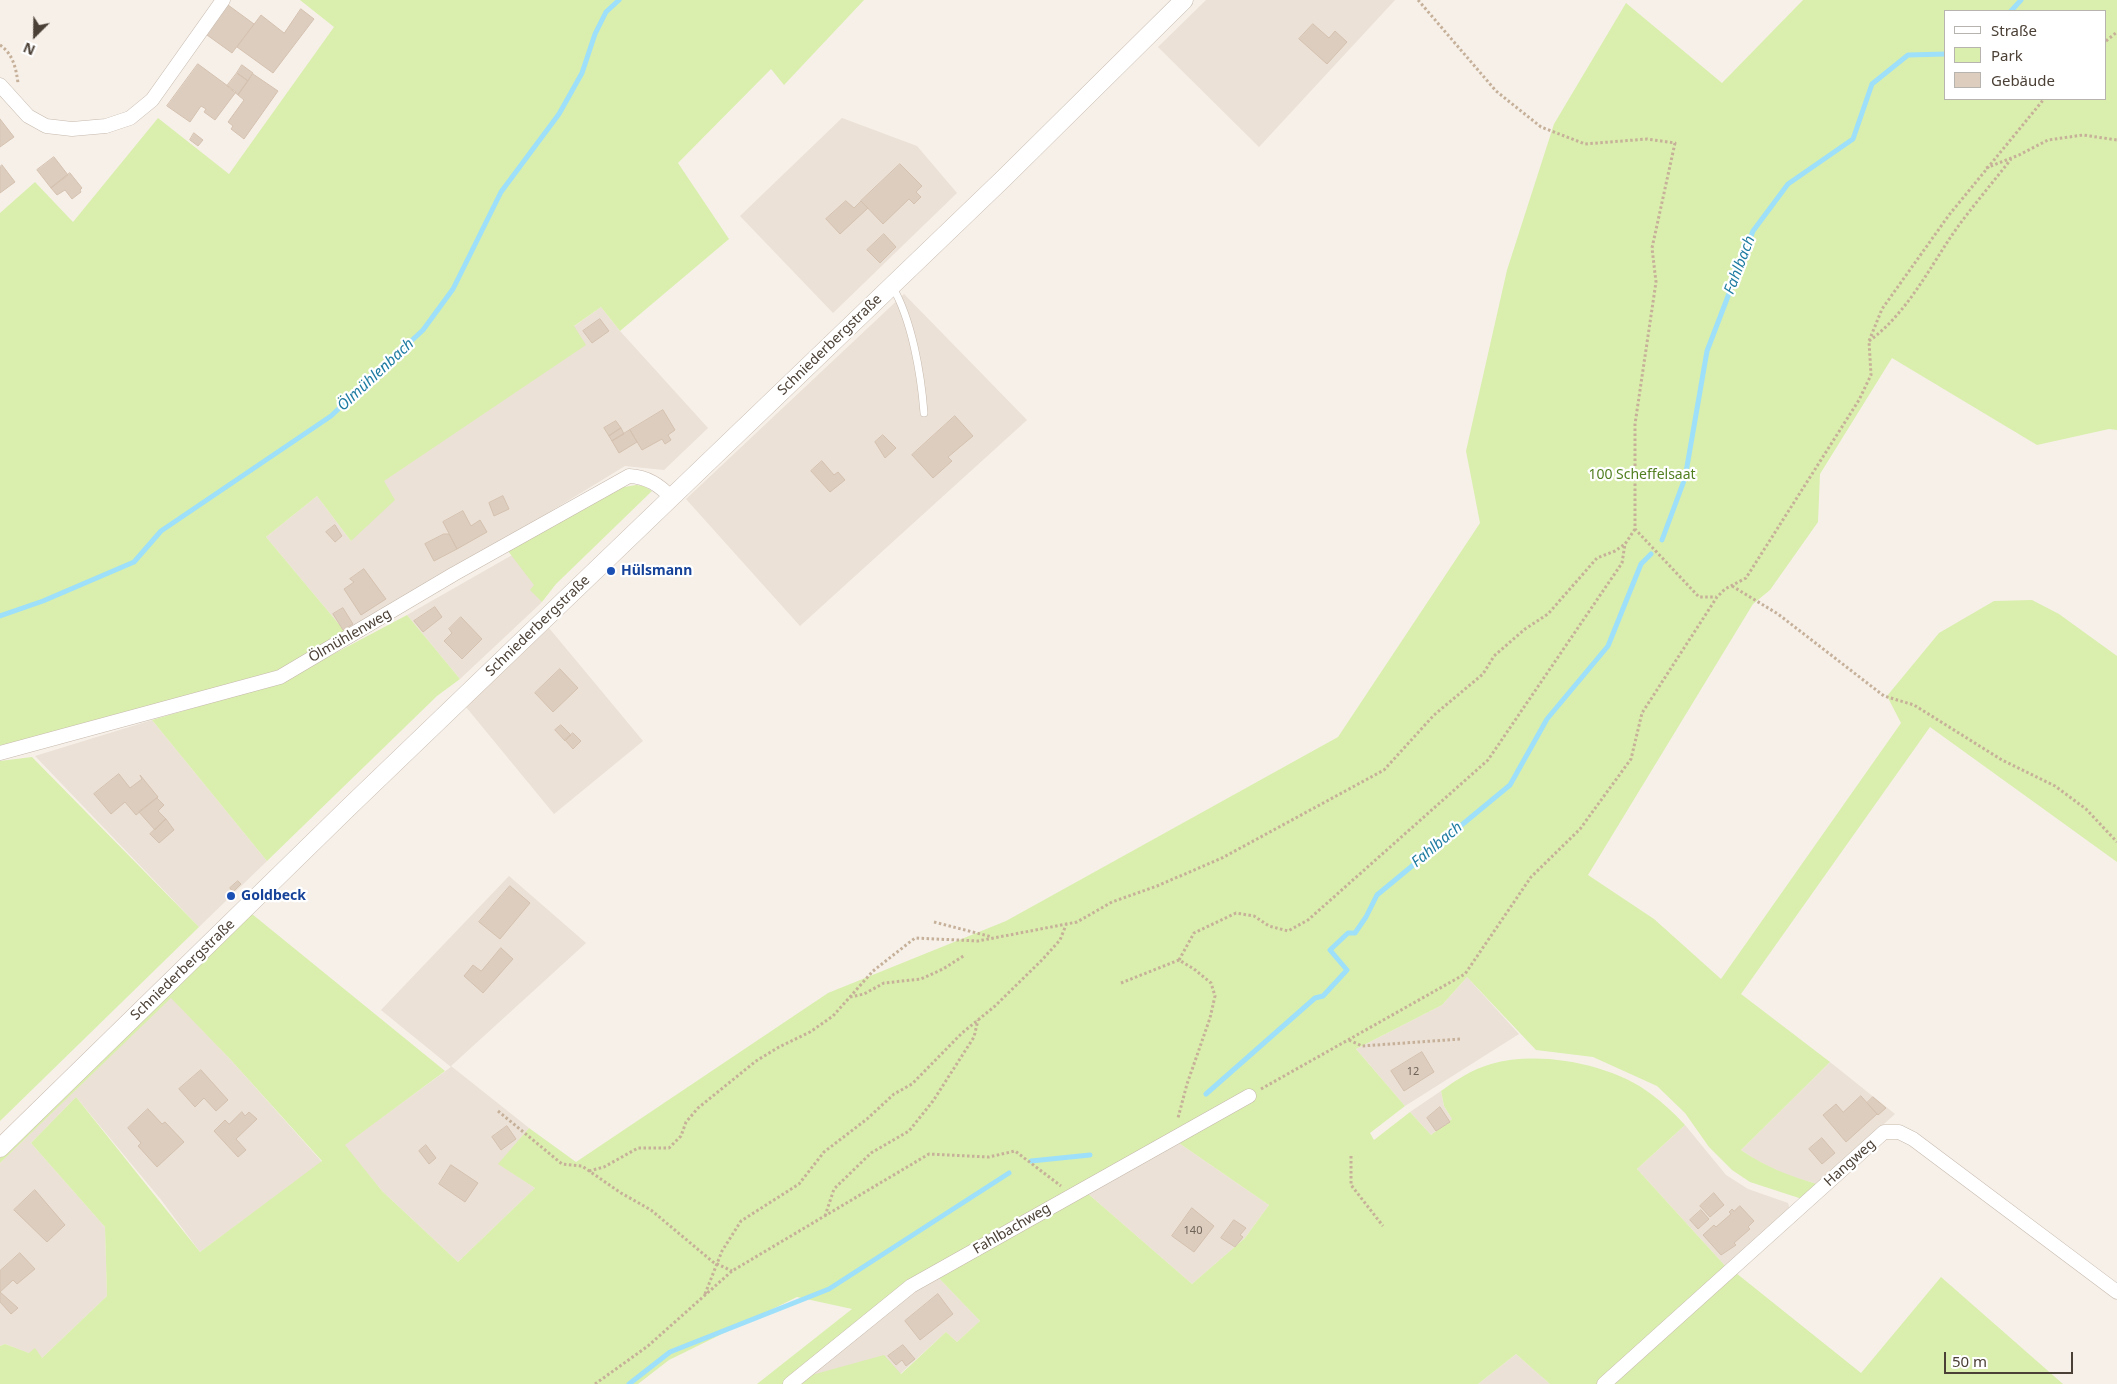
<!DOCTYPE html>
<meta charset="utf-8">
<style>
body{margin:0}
#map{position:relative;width:2117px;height:1384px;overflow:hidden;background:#f6f0e9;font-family:"Noto Sans",sans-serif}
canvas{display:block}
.legend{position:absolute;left:1944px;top:10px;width:162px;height:90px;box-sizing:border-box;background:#fff;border:1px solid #b7b3af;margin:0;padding:6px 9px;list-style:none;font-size:15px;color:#4b4036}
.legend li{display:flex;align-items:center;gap:10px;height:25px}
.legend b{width:25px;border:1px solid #b7b3af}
.north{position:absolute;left:10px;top:10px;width:50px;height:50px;-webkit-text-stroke:4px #fff;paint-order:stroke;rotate:203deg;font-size:14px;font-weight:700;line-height:20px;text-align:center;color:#4b4036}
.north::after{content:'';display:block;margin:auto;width:18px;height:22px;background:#4b4036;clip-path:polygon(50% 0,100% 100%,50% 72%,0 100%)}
.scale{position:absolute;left:1944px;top:1352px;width:129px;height:22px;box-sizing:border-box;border:2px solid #4b4036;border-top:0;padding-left:6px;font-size:15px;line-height:18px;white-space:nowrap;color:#4b4036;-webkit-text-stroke:4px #fff;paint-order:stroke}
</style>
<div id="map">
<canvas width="2117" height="1384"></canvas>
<ul class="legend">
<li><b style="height:6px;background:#fff"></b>Straße</li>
<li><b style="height:14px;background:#daefad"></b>Park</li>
<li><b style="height:14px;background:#dccdbf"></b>Gebäude</li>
</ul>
<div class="north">N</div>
<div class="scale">50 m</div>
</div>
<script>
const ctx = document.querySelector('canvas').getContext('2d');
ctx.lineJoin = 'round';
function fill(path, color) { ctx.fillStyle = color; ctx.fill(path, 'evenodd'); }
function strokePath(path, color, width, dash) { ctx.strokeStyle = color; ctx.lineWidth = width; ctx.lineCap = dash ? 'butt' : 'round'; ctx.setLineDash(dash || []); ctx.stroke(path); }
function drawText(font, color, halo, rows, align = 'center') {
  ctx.font = font + ' "Noto Sans",sans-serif'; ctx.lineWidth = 4.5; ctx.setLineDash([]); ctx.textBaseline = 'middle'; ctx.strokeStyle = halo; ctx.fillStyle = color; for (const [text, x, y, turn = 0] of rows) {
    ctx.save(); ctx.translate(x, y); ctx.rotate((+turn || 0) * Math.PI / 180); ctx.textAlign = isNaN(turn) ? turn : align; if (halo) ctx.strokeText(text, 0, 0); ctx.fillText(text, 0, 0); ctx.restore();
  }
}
fill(new Path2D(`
 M1206,0H1395L1259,147L1158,47Z
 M842,118L917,146L957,193L833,313L740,216Z
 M904,294L1027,420L800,626L686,499Z
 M601,307L620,331L708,428L664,470L625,466L348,635L266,537L317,496L351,541L383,481L585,345L573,327Z
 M521,550L550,587L541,603L460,679L407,615Z
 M549,628L643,741L554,814L466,707Z
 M152,720L267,861L199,927L35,756Z
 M509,876L586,943L451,1066L529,1128L499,1164L535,1188L458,1262L382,1191L344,1145L451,1067L381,1010Z
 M1467,977L1519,1034L1405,1106L1356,1049L1442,1005Z
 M171,997L230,1059L322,1162L200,1252L162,1201L76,1097L31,1143L105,1227L107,1296L42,1358L5,1344L0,1346V1163Z
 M1830,1062L1895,1114L1817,1184L1786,1175L1756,1160L1741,1150Z
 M1441,1091L1444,1106L1452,1119L1431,1135L1410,1112Z
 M1685,1125L1726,1175L1748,1189L1788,1203L1790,1210L1728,1269L1637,1169Z
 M1176,1141L1269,1205L1245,1238L1192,1284L1086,1192Z
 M936,1275L980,1321L957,1342L946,1332L900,1374L808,1376L912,1290Z
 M1516,1354L1550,1384H1478Z`), '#ebe1d6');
fill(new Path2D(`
 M300,0H864L784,85L771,69L678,163L729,239L620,331L601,307L574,326L586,345L384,481L395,500L351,541L317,496L266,537L348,635L279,673L0,749V213L35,182L73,222L158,118L229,174L334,27Z
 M1803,0H2117V430L2109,429L2037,445L1892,358L1820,474L1818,522L1770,590L1753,604L1588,875L1654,919L1721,979L1901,723L1887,696L1939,633L1994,601L2032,600L2059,614L2117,656V862L1930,727L1741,994L1830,1062L1741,1150C1765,1167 1790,1176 1817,1184L1802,1199L1750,1182L1732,1170L1709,1147L1685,1113L1657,1086L1593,1057L1536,1050L1467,977L1442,1005L1356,1049L1405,1106L1370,1133L1374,1140L1410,1112L1431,1135L1452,1119L1444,1106L1441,1091C1456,1080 1473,1069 1491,1064C1539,1050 1612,1064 1651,1094C1663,1103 1675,1114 1685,1125L1637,1169L1728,1269L1597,1384H1550L1516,1354L1478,1384H798L808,1376L884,1355L901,1374L946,1332L957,1342L980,1321L936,1275L1086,1192L1192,1284L1245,1238L1269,1205L1176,1141L909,1284L786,1384H757L852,1309L797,1297L669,1360L638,1384H0V1346L5,1344L29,1353L35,1348L42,1358L107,1296L105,1227L31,1143L76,1097L200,1252L322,1161L230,1059L171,998L0,1163V1158L252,914L445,1071L345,1145L382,1191L458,1262L535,1188L498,1164L529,1128L576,1162L828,993L1006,921L1338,737L1480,523L1466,451L1507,270L1554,124L1626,3L1722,83ZM1946,11H2106V99H1946Z
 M636,485L644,486L652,491L556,584L542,602L530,590L534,585L508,551L619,488Z
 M407,615L460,679L437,696L267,861L152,720L279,683Z
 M32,757L199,927L0,1121V761Z
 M1736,1273L1861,1373L1941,1277L2063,1384H1612Z`), '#daefad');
strokePath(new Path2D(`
 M2011,11L2021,0
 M1662,540L1685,478L1707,351L1753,231L1788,184L1853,139L1872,84L1908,55L1946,54
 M0,616L43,601L134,562L161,531L331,416L423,330L453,289L501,192L559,114L582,73L595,34L606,12L619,0
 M1206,1094L1315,998L1323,996L1347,970L1330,950L1348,933H1355L1366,917L1377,895L1510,785L1547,719L1608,646L1641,564L1651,554
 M1031,1161L1090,1155
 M629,1384L670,1352L829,1289L1009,1173`), '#9ee0f9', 5);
const building = new Path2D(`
 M228,5L254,24L232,53L207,35Z
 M301,9L314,19L273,73L237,47L261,15L284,33Z
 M1313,24L1329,38L1335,31L1347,42L1327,64L1299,39Z
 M198,64L236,92L215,120L204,112L206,109L201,106L190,122L167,106Z
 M242,65L253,73L248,81L237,73Z
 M237,73L248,81L238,95L227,86Z
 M253,74L278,91L244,139L231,129L233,126L228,122L244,100L238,95Z
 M0,119L14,137L0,147Z
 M194,133L203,140L198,146L190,140Z
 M54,157L68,175L51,188L37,170Z
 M900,164L922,186L916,192L921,197L914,204L909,199L883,224L861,201Z
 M2,165L15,182L0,193V167Z
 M70,173L82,188L80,190L81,192L72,199L65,190L57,195L51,188Z
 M846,201L854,208L861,201L868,208L840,234L826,219Z
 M884,234L896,247L880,263L867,250Z
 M600,319L609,331L592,343L583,331Z
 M663,410L675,430L668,435L671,440L665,444L662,439L642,450L630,430Z
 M955,416L973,436L948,457L952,461L933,478L912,455Z
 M616,421L621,428L609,436L604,428Z
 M621,428L624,434L612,441L609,436Z
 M630,430L637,442L619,453L612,441Z
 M883,435L896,448L885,458L875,442Z
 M822,461L834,475L838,472L845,480L830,492L811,471Z
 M503,496L509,509L494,516L489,503Z
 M463,511L471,526L480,520L487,532L457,549L443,522Z
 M335,525L342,536L335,542L326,532Z
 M444,534H449L457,549L434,561L425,544Z
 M364,569L386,599L361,615L344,589L354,582L350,579Z
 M435,607L442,617L423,632L414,621Z
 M343,608L353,624L343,630L333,614Z
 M461,617L482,639L462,659L444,641L452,633L449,629Z
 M560,669L578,688L553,712L535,693Z
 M561,725L571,735L565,741L555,730Z
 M573,733L581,741L573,749L565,740Z
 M119,774L130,788L142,779L140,775L158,797L136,815L125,802L111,814L94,794Z
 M157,798L164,805L158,811L166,819L155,830L139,812Z
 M166,819L174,830L159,843L150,834Z
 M238,881L241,884L233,892L230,888Z
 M510,886L530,903L500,939L479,922Z
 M501,948L513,959L483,993L464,976L473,965L481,971Z
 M1422,1052L1434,1072L1404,1091L1391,1071Z
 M201,1070L228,1100L216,1111L204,1098L195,1107L179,1089Z
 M1861,1096L1877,1114L1846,1142L1823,1115L1836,1104L1843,1112Z
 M1873,1097L1886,1108L1878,1115L1867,1103Z
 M1440,1107L1450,1122L1436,1131L1427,1118Z
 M148,1109L162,1124L165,1122L184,1142L157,1167L138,1146L141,1143L128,1128Z
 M242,1112L245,1116L249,1112L257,1119L236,1139L246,1150L238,1157L214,1131L225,1120L229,1124Z
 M507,1126L516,1139L501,1150L492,1137Z
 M1822,1138L1835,1153L1822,1164L1809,1149Z
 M426,1145L436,1158L429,1164L419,1151Z
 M451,1165L478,1183L465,1202L439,1184Z
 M35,1190L65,1225L47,1242L14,1210Z
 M1714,1193L1724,1205L1710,1217L1700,1206Z
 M1740,1206L1754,1221L1748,1227L1750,1229L1734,1243L1736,1245L1721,1255L1703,1235L1714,1225L1716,1227L1731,1214L1729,1212L1732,1209L1734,1211Z
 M1192,1208L1214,1226L1194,1252L1172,1236Z
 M1701,1210L1709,1219L1698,1229L1690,1220Z
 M1234,1220L1246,1228L1240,1235L1243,1237L1235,1247L1221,1238Z
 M20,1253L35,1269L17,1284L13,1280L0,1292L18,1308L11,1314L0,1302V1271Z
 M938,1294L953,1314L920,1340L905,1321Z
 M903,1345L915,1359L906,1366L902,1360L896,1365L888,1356Z`);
fill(building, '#dccdbf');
strokePath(building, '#d5c1af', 1);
const service = new Path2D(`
 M892,286C912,320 921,374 924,413`);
const minor = new Path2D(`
 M0,85L28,116L46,126L72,129L106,126L130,118L152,100L223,0
 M0,753L280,677L454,574L629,476C648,477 659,485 672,498
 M790,1384L911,1286L1249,1096
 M1604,1384L1884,1132H1899L1913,1139L2117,1292`);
const tertiary = new Path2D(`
 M0,1148L348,808L1003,179L1184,0`);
strokePath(service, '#c6b9ad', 8);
strokePath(minor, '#c6b9ad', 15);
strokePath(tertiary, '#c6b9ad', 19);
strokePath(new Path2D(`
 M1418,0L1496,91L1541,127L1585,144L1647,139L1675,143L1652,248L1656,282L1635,424V529L1699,597H1716
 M2106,41L2117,32
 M0,45C13,54 16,68 18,83
 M1986,168L2019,155L2048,140L2083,135L2117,140
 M1869,341C1904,316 1927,273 1950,238C1969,210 1991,185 2011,159
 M1732,586L1778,614L1884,696L1914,705L2002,760L2055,786L2086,809L2117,842
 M934,922L992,937
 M1179,960L1194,933L1236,913L1254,916L1269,926L1288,931L1308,920L1488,760L1622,563L1625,544L1635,529
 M1121,983L1179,960L1194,969L1211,983L1215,996L1210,1018L1187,1084L1178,1118
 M850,997L864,994L884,983L921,979L943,969L965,955
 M1349,1040L1362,1046L1461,1039
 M1261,1089L1465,974L1531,877L1580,829L1631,759L1642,713L1717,597L1725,589L1746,578L1859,400L1871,375L1869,341L1882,309L1949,215L2044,99
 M498,1111L562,1164L582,1166L621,1193L651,1210L713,1262L732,1271
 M1351,1156V1185L1383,1226
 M589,1171L604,1167L638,1148H669L681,1136L686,1122L698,1108L756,1061L779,1047L810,1032L833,1016L873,971L915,938L978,941L1077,922L1112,902L1157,886L1222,858L1384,770L1434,715L1483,674L1494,656L1525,629L1548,614L1597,558L1615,551L1625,544
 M825,1216L834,1189L871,1153L909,1131L933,1101L974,1037L978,1020
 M705,1294L722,1251L741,1221L799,1184L824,1152L867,1119L894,1094L912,1084L962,1033L995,1006L1042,960L1060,940L1066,925
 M595,1384L648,1346L732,1271L929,1154L989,1157L1015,1151L1061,1186`), '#c6b099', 3, [2.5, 2.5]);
strokePath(service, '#fff', 7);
strokePath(minor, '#fff', 14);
strokePath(tertiary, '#fff', 18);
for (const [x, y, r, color] of [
 [611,571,5,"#1a4fb4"],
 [231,896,5,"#1a4fb4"]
]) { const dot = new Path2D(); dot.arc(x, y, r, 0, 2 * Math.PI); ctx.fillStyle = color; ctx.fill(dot); strokePath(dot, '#fff', 2); }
drawText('11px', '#6f6358', null, [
 ["12",1413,1072],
 ["140",1193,1231]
]);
drawText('14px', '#4b4036', '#fff', [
 ["Schniederbergstraße",830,345,-44],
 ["Schniederbergstraße",538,626,-44],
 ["Ölmühlenweg",350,636,-30],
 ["Schniederbergstraße",183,970,-44],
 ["Hangweg",1850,1163,-42],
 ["Fahlbachweg",1012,1229,-30]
]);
drawText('14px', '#517f20', '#fff', [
 ["100 Scheffelsaat",1642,475]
]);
drawText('bold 14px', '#164399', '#fff', [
 ["Hülsmann",621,571],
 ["Goldbeck",241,896]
], 'left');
drawText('italic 15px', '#1e7ba1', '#fff', [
 ["Fahlbach",1740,265,-69],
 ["Ölmühlenbach",376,375,-43],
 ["Fahlbach",1437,845,-40]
]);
</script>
